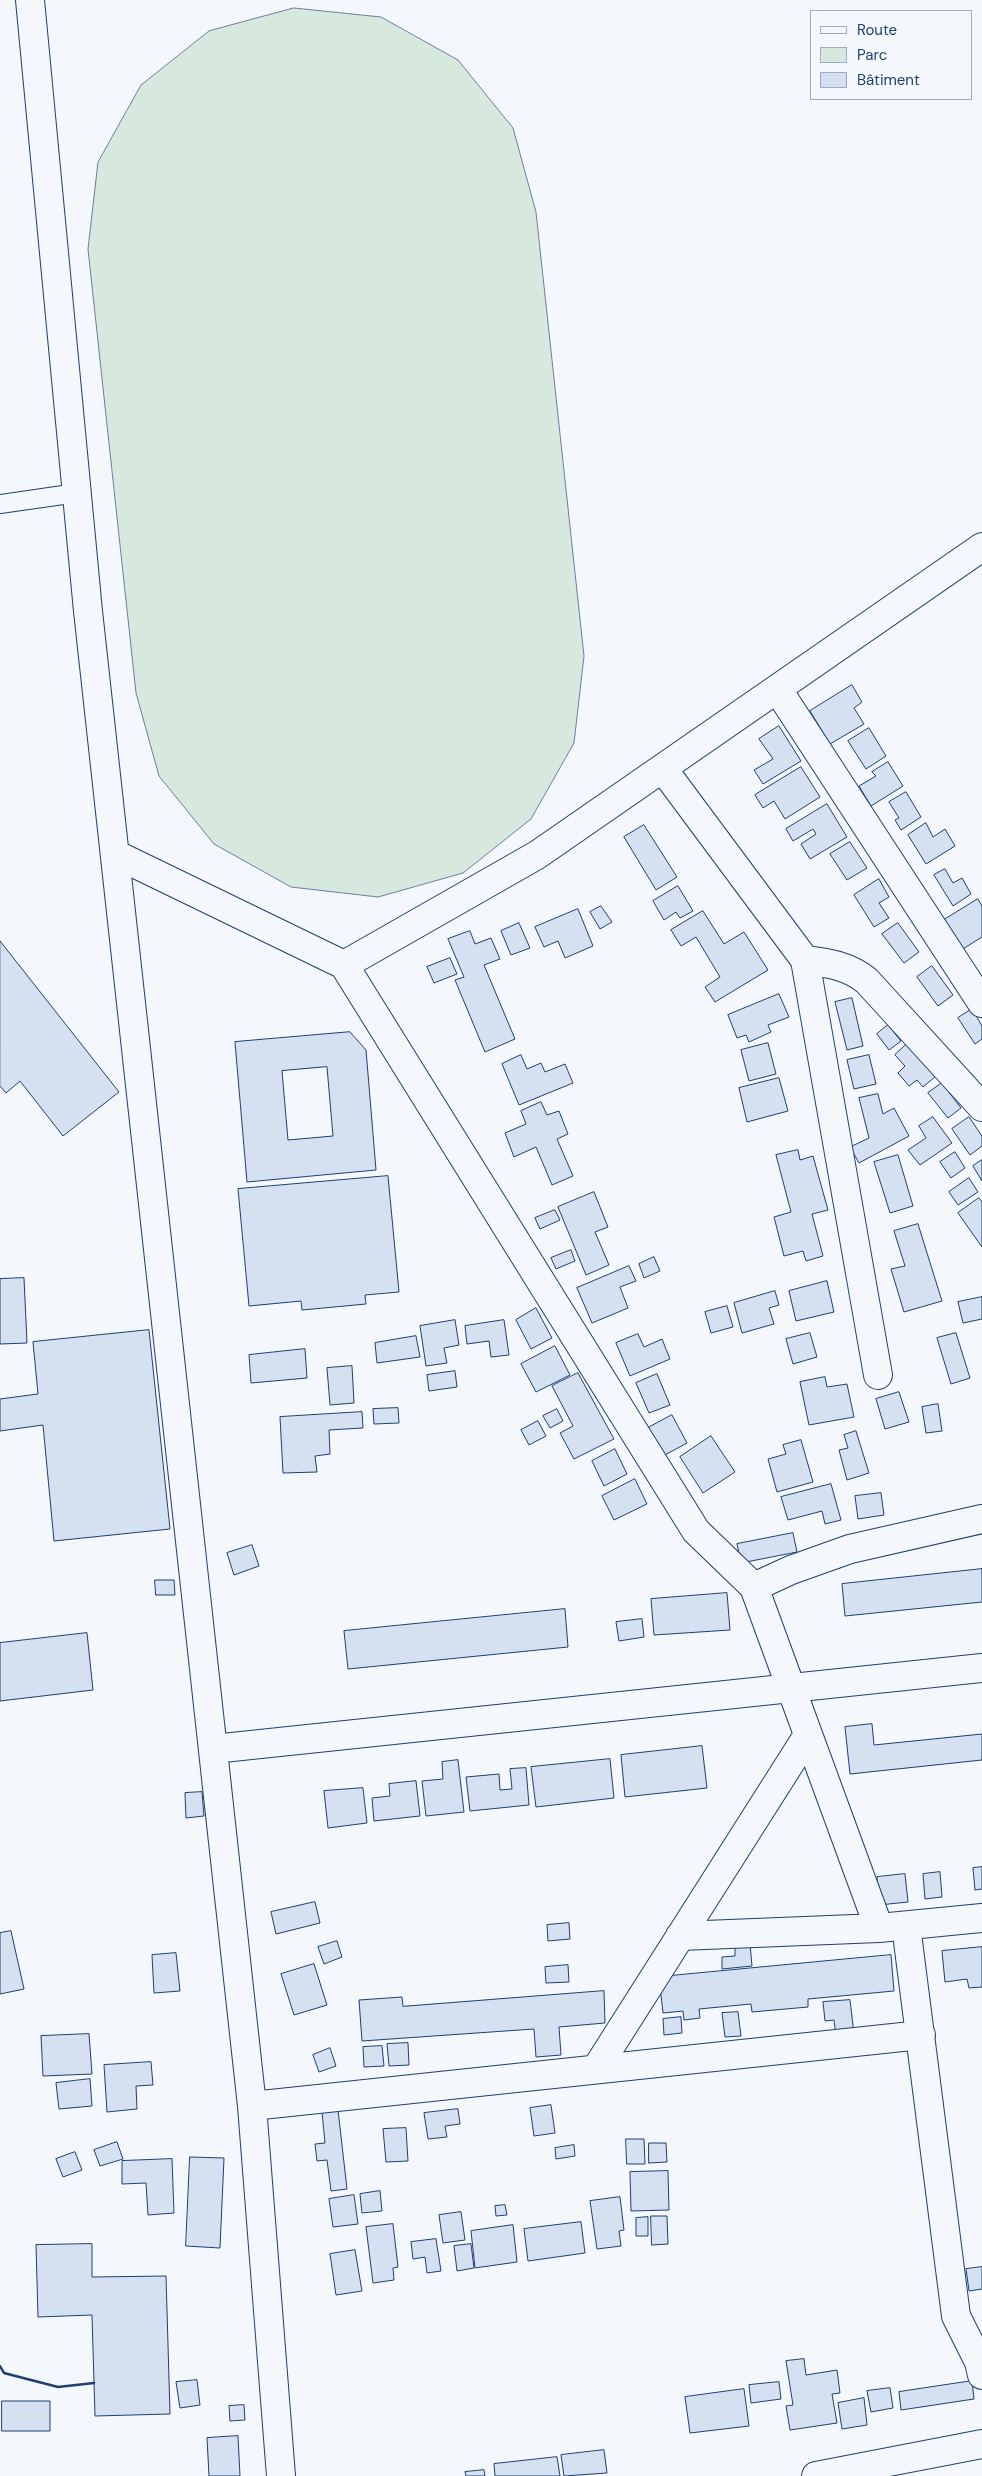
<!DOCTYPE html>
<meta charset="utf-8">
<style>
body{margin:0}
#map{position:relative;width:982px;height:2476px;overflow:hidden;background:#f4f7fb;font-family:"DM Sans",sans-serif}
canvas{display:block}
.legend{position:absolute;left:810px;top:10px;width:162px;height:90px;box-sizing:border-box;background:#f4f7fb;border:1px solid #9eadc5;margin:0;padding:6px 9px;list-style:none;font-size:15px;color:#1d3f73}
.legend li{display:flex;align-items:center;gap:10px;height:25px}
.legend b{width:25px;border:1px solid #9eadc5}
</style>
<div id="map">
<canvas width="982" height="2476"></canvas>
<ul class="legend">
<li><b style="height:6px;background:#f4f7fb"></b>Route</li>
<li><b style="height:14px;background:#d7e8df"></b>Parc</li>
<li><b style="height:14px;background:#d5e0f0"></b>Bâtiment</li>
</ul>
</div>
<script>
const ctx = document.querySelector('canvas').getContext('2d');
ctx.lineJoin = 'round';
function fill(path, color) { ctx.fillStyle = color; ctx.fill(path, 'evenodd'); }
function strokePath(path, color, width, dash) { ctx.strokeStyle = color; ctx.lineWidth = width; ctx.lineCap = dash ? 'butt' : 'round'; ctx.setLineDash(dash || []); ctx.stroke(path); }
const green = new Path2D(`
 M294,8L381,17L458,60L513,128L536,212L584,656L574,743L531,819L463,873L378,897L291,887L214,844L159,776L136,693L88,249L98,162L141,85L209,31Z`);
fill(green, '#d7e8df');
strokePath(green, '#687fa3', 1);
const building = new Path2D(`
 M852,685L862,702L854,708L864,724L830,744L810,711Z
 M779,726L801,761L763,784L754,770L773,759L759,739Z
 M869,728L886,756L866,769L848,741Z
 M888,762L903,786L871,806L859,786L876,776L872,772Z
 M801,767L820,797L785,819L774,801L763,808L755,795Z
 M906,792L921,817L901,830L895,820L899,818L889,802Z
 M827,804L847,837L810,859L801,844L816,834L813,829L793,841L786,829Z
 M926,823L933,837L945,829L955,846L926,864L908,835Z
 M644,825L677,877L656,890L624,837Z
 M850,842L867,868L847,880L830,854Z
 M945,869L953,883L962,878L971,894L953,906L934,875Z
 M879,879L889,897L879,903L889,918L874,927L854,895Z
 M678,886L693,911L680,918L676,912L664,920L653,901Z
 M978,899L982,906V937L958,952L939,923Z
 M601,906L612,922L600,929L590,912Z
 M578,909L593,946L565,958L558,941L544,947L535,927Z
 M703,911L724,944L744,932L768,970L715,1002L705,987L720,977L696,937L681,946L671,930Z
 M519,923L530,948L511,955L501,931Z
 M898,923L919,952L904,963L882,934Z
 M470,931L475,944L491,938L500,959L484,965L515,1039L485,1052L455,980L464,977L448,939Z
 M0,941L119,1092L63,1136L20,1081L6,1093L0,1086Z
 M450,958L457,974L434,983L427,967Z
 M932,966L953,995L938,1006L917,977Z
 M779,994L789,1017L768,1025L771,1032L749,1042L746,1035L737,1038L728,1015Z
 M852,998L863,1046L847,1050L835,1002Z
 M972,1009L982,1026V1039L975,1044L958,1018Z
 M888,1025L901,1041L889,1050L877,1034Z
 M350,1032L366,1050L376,1170L247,1182L235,1042ZM327,1067L333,1136L288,1140L282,1071Z
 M768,1043L776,1074L749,1081L741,1050Z
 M908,1043L936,1076L923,1087L917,1080L909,1086L898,1073L905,1066L895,1055Z
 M521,1055L527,1069L541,1063L545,1072L565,1064L573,1083L519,1105L502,1064Z
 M869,1055L876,1084L854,1089L847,1060Z
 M779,1078L788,1111L747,1122L739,1088Z
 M942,1083L961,1108L948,1118L928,1093Z
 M878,1094L883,1114L894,1108L909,1136L859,1163L850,1147L869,1138L859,1098Z
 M541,1102L547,1115L559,1111L568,1134L557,1139L573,1176L552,1185L536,1147L514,1157L505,1133L526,1124L521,1111Z
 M933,1117L952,1143L920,1165L908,1150L926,1138L919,1126Z
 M969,1117L982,1136V1146L970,1155L952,1129Z
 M798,1150L800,1160L813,1156L828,1210L812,1214L823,1256L806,1261L803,1251L784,1256L774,1217L791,1212L776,1155Z
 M955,1152L965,1168L951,1178L940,1162Z
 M898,1155L913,1206L890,1213L874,1162Z
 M982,1160V1181L973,1166Z
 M388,1176L399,1292L365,1295L366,1304L302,1310L301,1301L249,1306L238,1189Z
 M969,1178L978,1192L958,1205L949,1192Z
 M594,1192L608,1227L595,1232L609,1265L586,1275L558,1207Z
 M979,1198L982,1202V1247L958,1213Z
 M555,1210L560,1220L540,1229L535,1218Z
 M918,1224L942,1301L904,1312L891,1269L905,1266L894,1231Z
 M571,1250L575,1261L556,1269L551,1258Z
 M654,1257L660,1271L644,1278L639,1264Z
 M629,1266L636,1281L620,1287L628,1308L592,1323L577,1288Z
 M24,1278L27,1343L0,1344V1279Z
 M827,1281L834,1312L796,1321L789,1291Z
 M775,1291L779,1305L769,1308L774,1324L742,1333L734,1303Z
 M982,1297V1319L963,1323L958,1302Z
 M727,1306L733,1327L711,1333L705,1312Z
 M536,1308L552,1338L531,1349L516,1320Z
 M455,1320L459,1345L444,1348L447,1363L426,1366L420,1326Z
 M504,1320L509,1355L491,1357L489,1341L467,1344L465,1326Z
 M149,1330L170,1529L54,1541L43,1425L0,1431V1399L38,1394L33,1342Z
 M810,1333L817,1357L793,1364L786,1339Z
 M956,1333L970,1378L951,1384L937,1338Z
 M638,1334L644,1347L662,1339L670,1359L630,1376L616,1343Z
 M416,1336L420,1357L377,1363L375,1343Z
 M555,1346L570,1375L536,1392L521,1364Z
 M305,1349L307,1378L251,1383L249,1355Z
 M352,1366L354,1403L330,1405L327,1368Z
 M455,1371L457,1387L429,1391L427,1375Z
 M578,1373L614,1439L574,1459L560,1433L573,1426L552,1386Z
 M657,1374L670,1405L649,1413L636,1383Z
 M825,1377L827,1387L847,1384L854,1417L809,1425L800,1382Z
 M899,1392L909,1422L885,1429L876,1399Z
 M938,1404L942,1431L926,1433L922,1407Z
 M398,1408L399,1423L374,1424L373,1409Z
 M557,1409L563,1421L550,1428L543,1416Z
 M362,1412L363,1428L329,1430L330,1454L315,1456L317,1472L283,1473L280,1417Z
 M672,1415L687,1443L663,1456L648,1428Z
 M538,1421L546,1436L529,1445L521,1430Z
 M856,1431L869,1473L847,1480L839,1450L848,1448L844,1435Z
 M711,1436L735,1472L703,1493L680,1457Z
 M801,1440L813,1482L777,1492L768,1459L786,1454L783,1445Z
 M615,1449L627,1474L604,1486L592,1461Z
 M635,1479L647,1504L614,1520L602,1496Z
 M831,1484L841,1520L825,1524L822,1511L788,1520L781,1497Z
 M881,1493L884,1515L858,1519L855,1496Z
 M793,1533L797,1552L741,1563L737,1544Z
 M252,1545L259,1566L234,1575L227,1553Z
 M982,1569V1602L845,1616L842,1584Z
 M155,1580H174L175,1595H156Z
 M727,1593L730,1630L654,1635L651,1599Z
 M565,1609L568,1647L348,1669L344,1631Z
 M642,1619L644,1637L619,1641L616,1622Z
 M87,1633L93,1690L0,1701V1643Z
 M872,1724L874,1745L982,1734V1760L850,1774L845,1727Z
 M702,1746L707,1788L625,1797L621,1755Z
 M610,1759L614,1798L536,1807L531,1767Z
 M458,1760L464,1812L426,1816L422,1781L443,1779L442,1762Z
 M526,1768L529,1805L470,1811L466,1777L499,1774L500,1790L512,1789L510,1769Z
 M416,1781L420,1816L374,1821L372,1798L390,1796L389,1784Z
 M363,1788L367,1823L328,1828L324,1791Z
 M202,1792L204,1816L186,1818L185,1793Z
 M982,1867V1889L975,1890L973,1868Z
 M940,1872L942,1897L925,1899L923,1874Z
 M905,1874L908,1902L879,1905L877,1877Z
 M315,1902L320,1923L276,1934L271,1912Z
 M569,1923L570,1939L548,1941L547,1925Z
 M11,1931L24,1989L0,1994V1933Z
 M337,1941L342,1957L324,1964L318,1947Z
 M750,1944L752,1966L722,1969V1957L735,1956V1945Z
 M982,1947V1987L969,1988L967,1979L945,1982L942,1951Z
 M176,1953L180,1991L154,1993L152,1955Z
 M891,1955L894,1991L808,1999V2007L752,2012L751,2004L699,2009L700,2018L684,2020L683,2011L663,2013L659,1977Z
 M314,1964L327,2005L294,2015L281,1974Z
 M568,1965L569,1982L546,1983L545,1967Z
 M604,1991L605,2023L559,2027L561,2055L536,2057L534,2029L362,2041L359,2000L402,1997L403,2006Z
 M850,2000L854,2034L836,2036L834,2020L825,2021L823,2002Z
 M738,2012L741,2036L725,2037L722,2013Z
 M681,2017L682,2033L664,2035L663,2019Z
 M89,2034L92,2074L43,2076L41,2036Z
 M408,2043L409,2065L389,2066L387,2044Z
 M382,2046L384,2066L364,2067L363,2047Z
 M330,2048L336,2066L319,2072L313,2055Z
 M151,2062L153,2085L136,2086L137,2109L107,2112L104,2065Z
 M90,2079L92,2106L59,2109L56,2083Z
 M551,2105L555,2133L534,2136L530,2108Z
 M458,2109L460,2124L445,2126L447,2137L428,2139L424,2113Z
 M338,2110L347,2189L331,2191L327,2160L317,2161L315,2144L325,2143L322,2112Z
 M406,2128L408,2161L386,2162L383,2129Z
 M626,2139H644L645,2164H627Z
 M117,2142L123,2159L100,2166L94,2150Z
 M649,2143H666L667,2162L649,2163Z
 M574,2145L575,2156L556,2159L555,2148Z
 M75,2152L82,2170L63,2177L56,2159Z
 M190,2157L224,2158L220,2248L186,2246Z
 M172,2159L174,2213L148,2215L146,2183L122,2184V2161Z
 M668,2171L669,2210L631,2211L630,2172Z
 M380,2191L382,2211L362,2213L360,2194Z
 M354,2195L358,2224L333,2227L329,2199Z
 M620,2197L624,2230L619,2231L621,2246L597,2249L590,2201Z
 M505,2205L507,2215L496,2216L495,2206Z
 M461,2212L465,2240L443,2243L439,2215Z
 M651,2216H667L668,2244L652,2245Z
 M648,2217V2236H636V2218Z
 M581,2222L585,2253L528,2261L524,2229Z
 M393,2224L398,2267L393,2268L394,2280L373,2283L366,2227Z
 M513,2225L517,2262L475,2268L471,2231Z
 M436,2239L441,2271L427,2273L425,2257L413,2259L411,2242Z
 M92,2244V2277L166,2276L170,2414L95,2416L92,2315L38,2317L36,2245Z
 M471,2244L474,2268L457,2271L454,2246Z
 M355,2250L362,2291L336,2295L330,2254Z
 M982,2267V2289L969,2291L966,2269Z
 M804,2359L806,2375L837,2370L840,2393L832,2394L837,2423L790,2430L786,2406L793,2405L786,2361Z
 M197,2380L200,2405L180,2408L176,2382Z
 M972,2381L974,2399L901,2410L899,2392Z
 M779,2382L781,2399L751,2403L749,2385Z
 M890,2388L893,2408L871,2412L867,2391Z
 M744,2389L749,2426L690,2433L685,2397Z
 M864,2398L867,2425L842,2429L838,2403Z
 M2,2401H50V2431H2Z
 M244,2405L245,2420L230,2421L229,2406Z
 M238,2436L240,2476H209L207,2438Z
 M604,2450L607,2473L564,2476L561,2455Z
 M557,2457L560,2476H495L494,2464Z
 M484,2470L485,2476H466L465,2472Z`);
fill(building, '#d5e0f0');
strokePath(building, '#1d3f73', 1);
const lane = new Path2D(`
 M0,504L77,493`);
const street = new Path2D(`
 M30,0L88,611L252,2106L281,2476
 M778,690L982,1003
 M663,769L805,960L878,1375
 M115,854L344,965L696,1531L754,1587L879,1928
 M805,960C829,963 849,966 867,981L982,1107
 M344,965L537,855L982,547
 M754,1587L791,1570L850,1549L982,1519
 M213,1749L982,1668
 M906,1926L956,2316L979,2362L982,2375
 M680,1936L879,1928L982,1918
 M596,2069L808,1735
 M252,2106L921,2035
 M816,2476L982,2444`);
strokePath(lane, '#1d3f73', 20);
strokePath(street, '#1d3f73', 30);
strokePath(lane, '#f4f7fb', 18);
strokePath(street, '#f4f7fb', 28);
strokePath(new Path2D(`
 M0,2366L4,2373L58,2387L94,2383`), '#1d3f73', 2.5);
</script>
